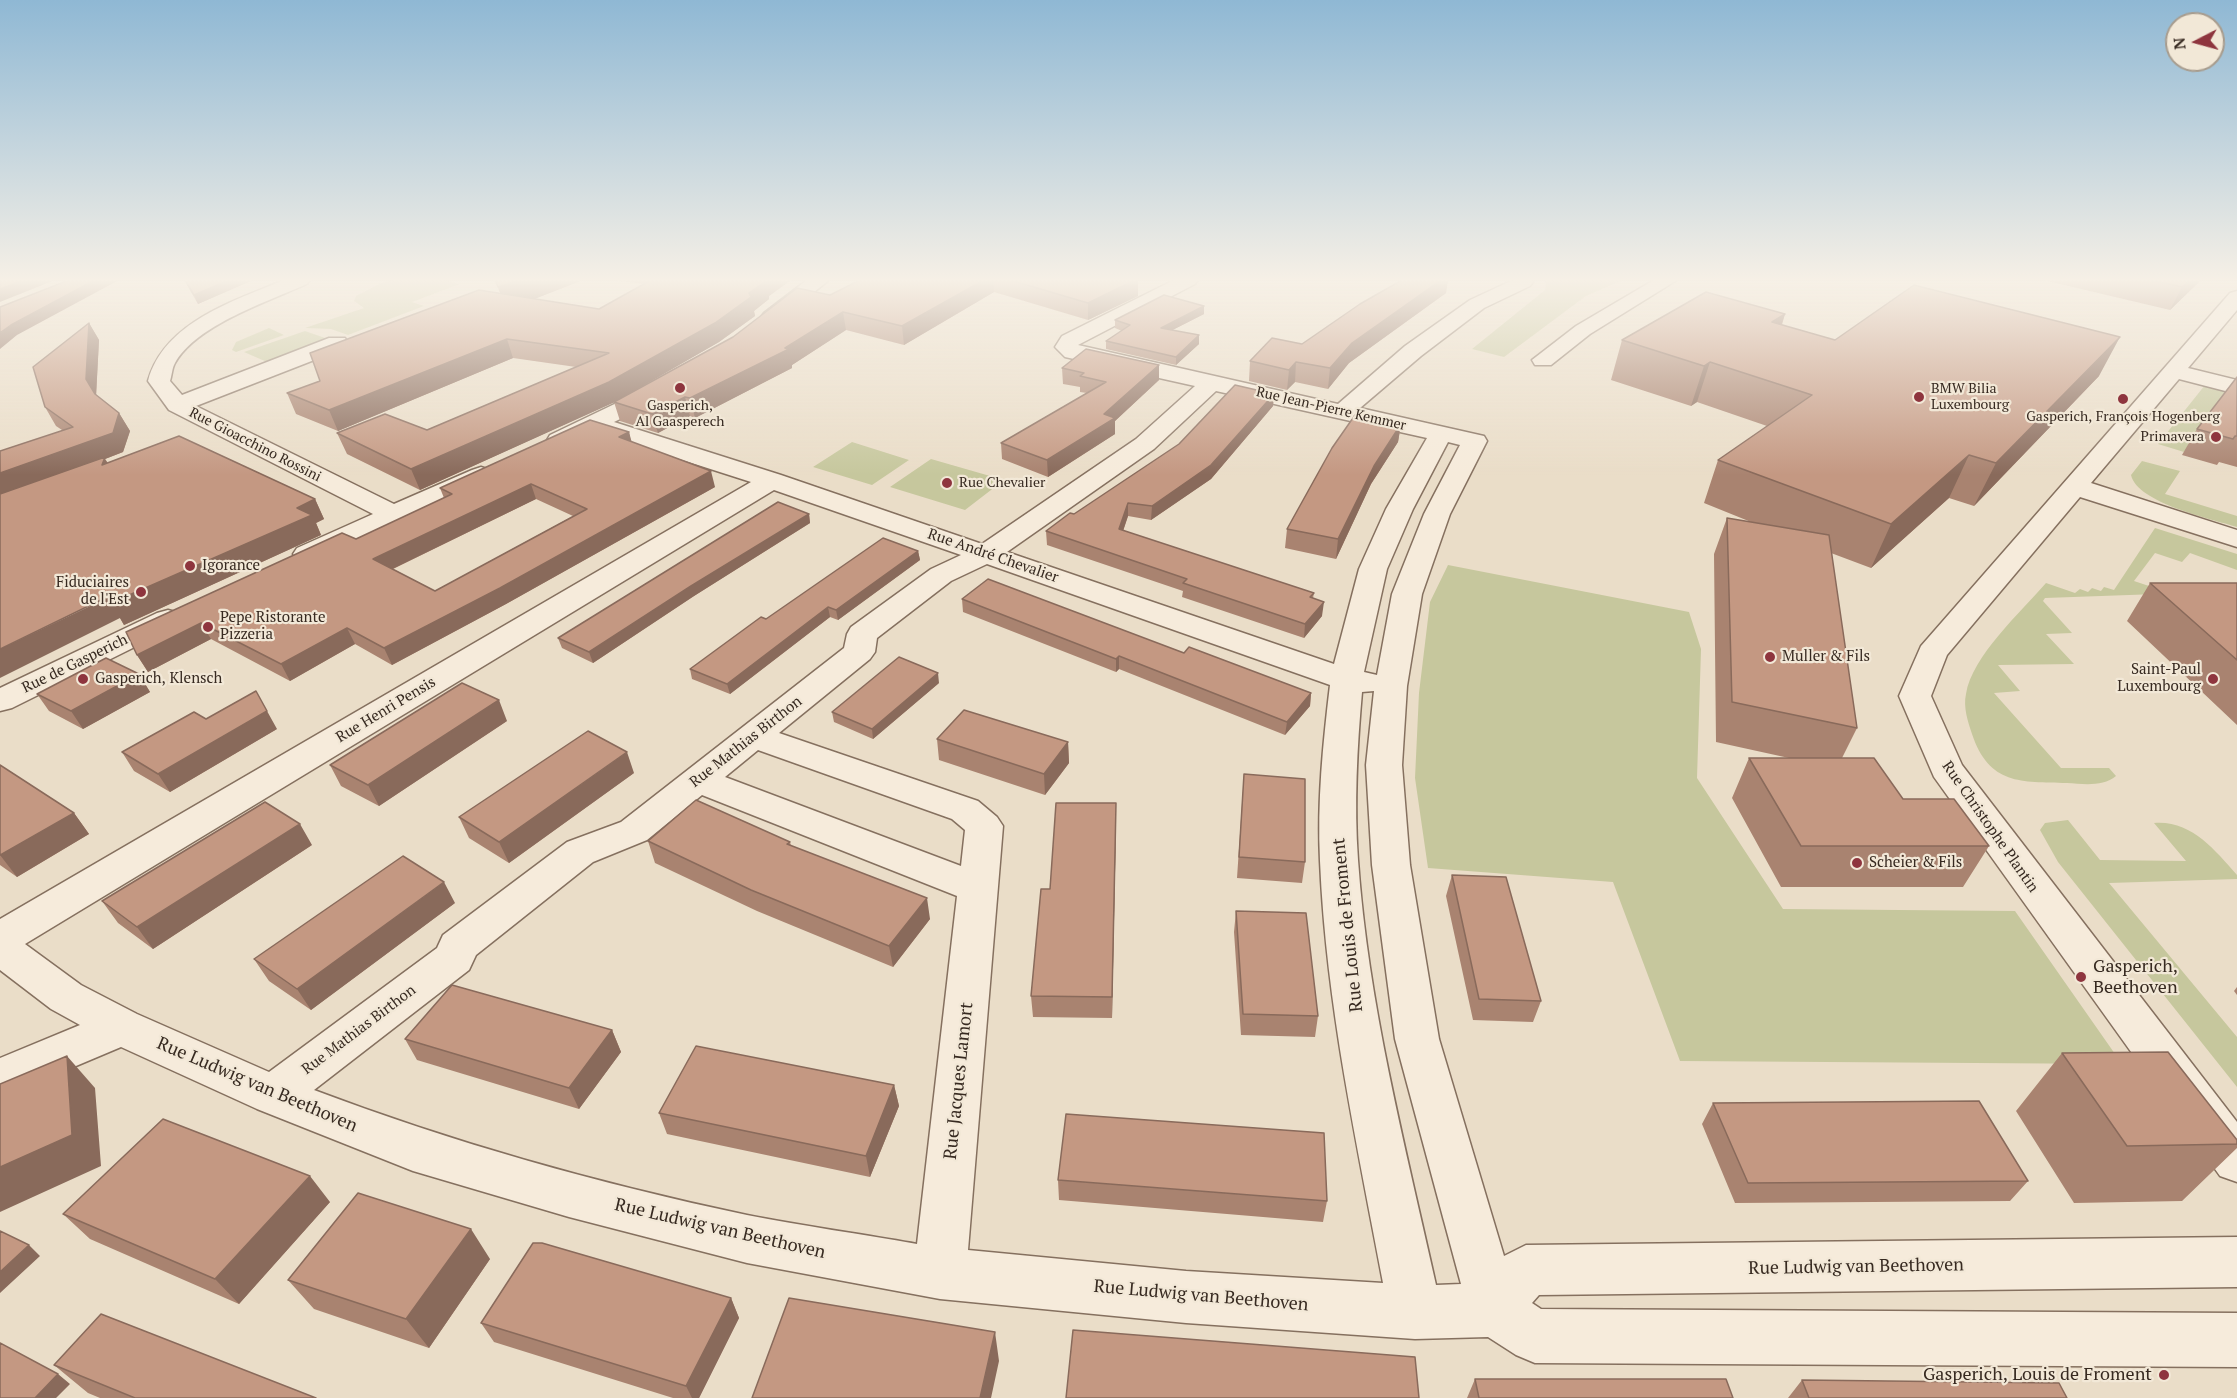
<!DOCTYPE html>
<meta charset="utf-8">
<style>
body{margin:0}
#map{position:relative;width:2237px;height:1398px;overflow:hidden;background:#eaddc8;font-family:"PT Serif",serif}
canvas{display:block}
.north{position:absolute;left:2165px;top:12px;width:60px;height:60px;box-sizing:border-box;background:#f2e8d7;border:2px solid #a79c8e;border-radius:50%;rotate:264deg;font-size:16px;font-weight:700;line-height:24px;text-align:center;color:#372a21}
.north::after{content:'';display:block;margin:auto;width:21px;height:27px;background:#8e353e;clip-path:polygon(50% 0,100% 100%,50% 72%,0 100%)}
</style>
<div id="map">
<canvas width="2237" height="1398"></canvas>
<div class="north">N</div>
</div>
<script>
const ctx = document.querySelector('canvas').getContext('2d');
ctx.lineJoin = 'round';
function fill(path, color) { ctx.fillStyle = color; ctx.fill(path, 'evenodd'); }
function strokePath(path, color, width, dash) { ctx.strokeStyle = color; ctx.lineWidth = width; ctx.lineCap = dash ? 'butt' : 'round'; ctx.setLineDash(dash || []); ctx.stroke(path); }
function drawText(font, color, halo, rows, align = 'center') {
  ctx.font = font + ' "PT Serif",serif'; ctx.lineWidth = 4.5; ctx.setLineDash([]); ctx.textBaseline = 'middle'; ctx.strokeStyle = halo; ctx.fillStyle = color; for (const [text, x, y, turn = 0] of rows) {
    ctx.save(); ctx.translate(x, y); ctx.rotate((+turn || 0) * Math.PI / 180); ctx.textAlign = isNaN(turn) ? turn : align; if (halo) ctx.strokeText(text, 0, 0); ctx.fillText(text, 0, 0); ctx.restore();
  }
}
fill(new Path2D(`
 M395,280H443L460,284L412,302L424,306L348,335L331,329L305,328L364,308L354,301L356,296L381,283Z
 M1546,280H1623L1586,296L1504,357L1472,349L1545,290Z
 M269,328L284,335L236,352L232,350L236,342Z
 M305,331L328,339L267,362L244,352Z
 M2205,385L2237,393L2184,452L2158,444Z
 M852,442L909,460L872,485L813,467Z
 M931,459L1004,480L965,510L890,487Z
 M2142,461L2180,471L2165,494L2237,516V527C2212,519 2137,503 2131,475Z
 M2155,528L2237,554V570L2190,553L2182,562L2155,553L2134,581L2161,590L2157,594L2045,598L2043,601L2072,633L2046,634L2074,664L1998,665L2020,691L1994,693L2061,768H2109L2116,776C2103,787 2083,784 2067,783C2021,782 1989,785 1972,734C1968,722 1963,707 1966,694C1972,656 2021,612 2046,583L2075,593L2080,589L2088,592L2092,588L2101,591L2104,587L2114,590Z
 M1448,565L1689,612L1701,649L1697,778L1783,909L2015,911L2122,1064L1680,1061L1613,882L1428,868L1415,778L1419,693L1430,602Z
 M2068,820L2100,860L2186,861L2154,823C2191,820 2214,849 2237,875V879L2109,883L2237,1037V1087L2058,862L2040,830L2045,823Z`), '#c6c79d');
const minor = new Path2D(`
 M284,280H310L307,284C269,301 196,325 175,363C172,368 172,375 170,381L182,395L329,338H345L348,343L345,348L196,406L394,504L472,470L481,467L490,470L494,475L490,480L317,560L307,562L297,560L293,554L297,548L373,514L169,410L148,381C164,322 234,301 284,280Z
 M807,280H829L778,321H764L761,317L764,313Z
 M1174,280H1198L1195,284L1078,345L1338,404L1405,346L1470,300L1513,280H1531L1533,282L1530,286L1484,308L1421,356L1360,408L1484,436L1487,441L1450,514L1422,594L1407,686L1402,765L1410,865L1439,1039L1504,1256L1526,1245L2237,1237V1287L1539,1295L1532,1303L1541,1309L2237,1313V1367L1535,1363L1516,1355L1488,1337L1415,1339L1186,1323L940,1299L747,1263L569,1217L413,1171L257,1109L121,1047L0,1098V1058L80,1025L51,1009L0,970V919L751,482L595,432L568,445L559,447L550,445L547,440L550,435L650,387H666L669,392L666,397L614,422L781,475L982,544L1136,439L1195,386L1065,357L1055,347L1062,336ZM1216,391L1427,438L1386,509L1359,569L1334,664L1007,552L1154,449ZM1448,442L1460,445L1424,514L1392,594L1377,675L1364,672L1387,569L1413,509ZM774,490L961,555L931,569L851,627L847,634L844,648L621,822L567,842L443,935L437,948L269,1072L137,1014L81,985L25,944ZM987,564L1330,685C1323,743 1317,802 1320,861C1326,1004 1357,1144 1383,1283L1186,1271L968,1250L1003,826L997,817L978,801L779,733L870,659L875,652L877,638L951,581ZM1374,691L1366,765L1372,865L1395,1039L1461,1284L1436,1285C1405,1145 1368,1004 1358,860C1354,804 1357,748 1362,692ZM758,750L952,819L965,830L961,866L725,777ZM702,795L957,896L917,1244C861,1234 803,1226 747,1215C600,1184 454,1143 314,1090L469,970L476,955L593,862L647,840Z
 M1654,280H1677L1590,334L1551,365H1535L1532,360L1576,326Z
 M2237,291V310L2188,368L2237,380V394L2179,379L2091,483L2237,530V547L2080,497L1947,655L1931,696L1962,765L2237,1122V1182L2220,1176L1934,777L1899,696L1921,646L2230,293Z
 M168,610L179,613L183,619L179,625L12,708L0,711V688L157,613Z`);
strokePath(minor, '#85705f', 3);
fill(minor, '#f6ebdb');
fill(new Path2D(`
 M184,280H253L198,304Z
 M495,280H583L534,299L599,309L644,284L613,280H791L769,296V299L754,311L755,316L719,342L632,392L860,280H1138V296L1088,320L994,292L904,345L846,330L792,365V368L695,418L690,416L658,433L620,421L614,402L420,490L347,454L337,433L427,430L576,367L513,358L338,431L296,414L287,393L320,381L500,293Z
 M1402,280H1448L1446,293L1349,363L1328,389L1295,382L1287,390L1249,381L1250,361L1302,344Z
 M2043,280H2200L2198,283L2170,310Z
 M1204,306V314L1172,330L1199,335V344L1176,365L1106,349V341L1122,331L1115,328V320Z
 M1785,314L1782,325L1835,340L2099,376L1974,506L1949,498L1871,568L1831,553L1857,728L1842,758L1903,799L1989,846L1963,887H1781L1732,798L1749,758H1789L1716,742L1714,554L1727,518L1751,522L1704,503L1718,460L1767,426L1697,402L1691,406L1611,380L1622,340Z
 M89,323L99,340L96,395L119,413L130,431L123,452L105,459L108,463L315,499L324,519L316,523L321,535L124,625L120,618L62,430L56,426L45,407Z
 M1062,368L1159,380L1115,421V434L1048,477L1002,459L1001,443L1087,393L1080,392V387L1063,384Z
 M2237,377V467L2219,462L2217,465L2182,455L2197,429Z
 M1274,394L1273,406L1211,479L1151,520L1128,516L1123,531L1314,593L1313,598L1322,616L1304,638L1182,597L1183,591L1047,545L1046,531Z
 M1401,424L1398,442L1371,484L1336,559L1285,548L1287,529Z
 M629,432L631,442L715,487L506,604L392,665L355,644L290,681L211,639L148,672L137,655L356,539L444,498L440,488ZM536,499L573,516L435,591L393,569Z
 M809,514L810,523L694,596L593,663L562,648L558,638Z
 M918,551L920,560L838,620L830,617L730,694L692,679L690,669L766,619Z
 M2150,583H2237V725L2127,621Z
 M962,599L1184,653L1311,693L1310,706L1285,735L1119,669L1116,672L963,612Z
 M139,674L150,692L83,729L49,711L37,694Z
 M939,683L873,739L834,722L832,712Z
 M507,721L379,806L341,786L330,765Z
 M277,729L170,792L134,771L122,752Z
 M937,739L1068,742L1069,763L1045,795L939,760Z
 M0,765L74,813L89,834L17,877L0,865Z
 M634,773L509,863L469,838L459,817Z
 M1244,774L1305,862L1302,883L1237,878Z
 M1116,824L1112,1018L1033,1017L1031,996L1050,889Z
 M648,841L790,842L791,846L930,919L893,967L757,911L655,863Z
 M312,845L153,949L118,923L102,901Z
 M1452,875L1541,1001L1533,1022L1473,1020L1446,896Z
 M455,903L311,1010L269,981L254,959Z
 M1236,911L1318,1016L1315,1037L1241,1035L1234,932Z
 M2237,987V995L2234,991Z
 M612,1030L621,1052L579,1109L417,1060L405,1039Z
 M2062,1053L2237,1140V1148L2182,1201L2074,1203L2016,1111Z
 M894,1085L899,1106L870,1177L667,1134L659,1113Z
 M1713,1103L2028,1181L2010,1201L1735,1203L1702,1124Z
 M1058,1180L1327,1201L1323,1222L1059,1200Z
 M330,1202L239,1304L90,1239L63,1214Z
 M490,1259L429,1348L314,1309L288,1280Z
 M731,1298L739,1318L699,1398H673L494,1342L481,1323Z
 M54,1365L316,1398H100L88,1393Z
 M1475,1379L1733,1398H1467Z
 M1802,1380L2067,1398H1788Z`), '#a98370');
fill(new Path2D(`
 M24,280H55L0,302V289Z
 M95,280H119L17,335L0,349V333L11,325Z
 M229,280H253L198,304L194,295Z
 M519,280H583L506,310L498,287Z
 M763,280H791L769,296V299L754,311L755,316L719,342L615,402L420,490L411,469L749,293Z
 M984,280H993L994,292L904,345L902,326Z
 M1135,280H1138V296L1088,320V303Z
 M1441,280H1448L1446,293L1349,363L1328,389L1330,368L1352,343Z
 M2190,280H2200L2198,283L2170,310L2182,287Z
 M1204,306V314L1161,336V328Z
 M843,312L846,330L792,365V368L695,418L690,398L785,348Z
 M1785,314L1772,352V322Z
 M89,323L99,340L96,397L86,379Z
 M1199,335V344L1176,365V357Z
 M2120,337L2099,376L1974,506L1996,463Z
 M507,339L513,358L338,431L329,410Z
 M1296,362L1295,382L1287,390L1289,370Z
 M1710,362L1697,402L1691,406L1704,366Z
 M1159,365V380L1115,421V434L1048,477L1047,460L1104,414Z
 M1274,394L1273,406L1211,479L1151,520L1152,506Z
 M685,397L690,416L658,433L652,414Z
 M119,413L130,431L123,452L105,459L116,477L0,498V473Z
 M1401,424L1398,442L1371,484L1336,559L1338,539L1374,466Z
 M629,432L633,447L619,437Z
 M1969,455L1949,498L1871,568L1891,524Z
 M711,471L715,487L506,604L392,665L384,648Z
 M531,484L536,499L380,575L373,559Z
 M315,499L324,519L316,523L321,535L124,625L120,618L0,678V649Z
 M1128,503V516L1119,543V529Z
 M809,514L810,523L694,596L593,663L589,652L691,586Z
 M918,551L920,560L838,620L836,610Z
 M1324,602L1322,616L1304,638L1305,624Z
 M828,607L830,617L730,694L727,684Z
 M201,623L211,639L148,672L137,655Z
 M347,628L355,644L290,681L281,664Z
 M1119,656V669L1116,672V659Z
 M938,673L939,683L873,739L872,729Z
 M139,674L150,692L83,729L71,711Z
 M1311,693L1310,706L1285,735L1287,722Z
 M499,700L507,721L379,806L368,785Z
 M267,711L277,729L170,792L158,774Z
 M1068,742L1069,763L1045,795L1044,774Z
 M627,752L634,773L509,863L499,842Z
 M1116,803V824L1112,1018V997Z
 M74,813L89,834L17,877L0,855Z
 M300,824L312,845L153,949L137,927Z
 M444,882L455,903L311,1010L297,989Z
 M927,898L930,919L893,967L889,946Z
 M612,1030L621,1052L579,1109L569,1088Z
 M67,1056L95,1088L101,1166L0,1212V1167Z
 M894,1085L899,1106L870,1177L866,1156Z
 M310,1176L330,1202L239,1304L215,1279Z
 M471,1229L490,1259L429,1348L406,1319Z
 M29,1245L40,1256L0,1293V1272Z
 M731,1298L739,1318L699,1398H692L686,1386Z
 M995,1332L999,1361L991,1398H980Z
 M58,1374L70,1384L56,1398H35Z`), '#896a5b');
const building = new Path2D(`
 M0,280H24L0,289Z
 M69,280H95L11,325L0,333V307Z
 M185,280H229L194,295Z
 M495,280H519L498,287Z
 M651,280H763L766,281L749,293L751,297L715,323L609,382L411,469L337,433L385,414L427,430L609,353L507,339L329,410L287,393L320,381L310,353L479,290L599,309Z
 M860,280H984L902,326L843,312L785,348L789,349L690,398L685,397L652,414L614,402L733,337L797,288L830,295Z
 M1010,280H1135L1088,303Z
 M1402,280H1441L1352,343L1330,368L1296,362L1289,370L1250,361L1272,338L1302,344L1360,304Z
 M2151,280H2190L2182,287Z
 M1914,285L2120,337L1996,463L1969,455L1891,524L1718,460L1812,395L1710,362L1704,366L1622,340L1706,292L1785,314L1772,322L1835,340Z
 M1164,295L1204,306L1161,328L1199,335L1176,357L1106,341L1130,325L1115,320Z
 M89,323L86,379L95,394L119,413L113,433L0,473V451L73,427L45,407L33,367Z
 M1086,349L1159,365L1104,414L1115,418L1047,460L1001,443L1106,382L1080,376L1084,373L1062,368Z
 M2237,377V436H2235L2233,439L2197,429Z
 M1235,385L1274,394L1211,465L1152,506L1128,503L1119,529L1314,593L1310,597L1324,602L1305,624L1183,583L1187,579L1046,531L1070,513L1074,514L1179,444Z
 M1355,415L1401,424L1374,466L1338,539L1287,529L1332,448Z
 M590,420L629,432L619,437L711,471L500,588L384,648L347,628L281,664L201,623L137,655L126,632L342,533L356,539L452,494L440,488ZM531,484L587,509L435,591L373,559Z
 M179,436L315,499L297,508L312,515L111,603L107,597L0,649V494L105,457L102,465Z
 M778,502L809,514L691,586L589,652L558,638Z
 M1727,518L1829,535L1857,728L1732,702Z
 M883,538L918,551L836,610L828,607L727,684L690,669L761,617L766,619Z
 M988,579L1184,653L1189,647L1311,693L1287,722L1119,656L1116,659L962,599Z
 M2150,583H2237V660Z
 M899,657L938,673L872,729L832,712Z
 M106,658L139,674L71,711L37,694Z
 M462,683L499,700L368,785L330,765Z
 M256,691L267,711L158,774L122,752L194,712L206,719Z
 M964,710L1068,742L1044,774L937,739Z
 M588,731L627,752L499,842L459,817Z
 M1749,758H1874L1903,799H1954L1989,846H1801Z
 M0,765L74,813L0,855Z
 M1244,774L1305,779V862L1239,857Z
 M696,800L790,842L787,844L927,898L889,946L751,890L648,841Z
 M265,802L300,824L137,927L102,901Z
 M1056,803H1116L1112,997L1031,996L1041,889H1050Z
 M403,856L444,882L297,989L254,959Z
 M1452,875L1506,877L1541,1001L1479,999Z
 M1236,911L1306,913L1318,1016L1243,1014Z
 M452,985L612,1030L569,1088L405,1039Z
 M696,1046L894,1085L866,1156L659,1113Z
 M2168,1052L2237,1140V1144L2127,1146L2062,1053Z
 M67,1056L72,1135L0,1167V1084Z
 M1979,1101L2028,1181L1748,1183L1713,1103Z
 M1066,1114L1324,1133L1327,1201L1058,1180Z
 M163,1119L310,1176L215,1279L63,1214Z
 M358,1193L471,1229L406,1319L288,1280Z
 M0,1231L29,1245L0,1272Z
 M533,1243H542L731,1298L686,1386L481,1323Z
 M789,1298L995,1332L980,1398H752Z
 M101,1314L316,1398H135L54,1365Z
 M1073,1330L1415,1357L1419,1398H1066Z
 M0,1343L58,1374L35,1398H0Z
 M1475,1379H1726L1733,1398H1479Z
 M1802,1380L2059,1383L2067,1398H1809Z`);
fill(building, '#c49882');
strokePath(building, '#896a5b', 1.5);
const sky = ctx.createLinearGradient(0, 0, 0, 475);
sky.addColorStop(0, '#8fb8d4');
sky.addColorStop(0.59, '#f6f0e6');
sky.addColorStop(1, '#f6f0e600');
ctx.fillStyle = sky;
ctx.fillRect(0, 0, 2237, 475);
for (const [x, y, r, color] of [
 [680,388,6,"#8e353e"],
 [1919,397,6,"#8e353e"],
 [2123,399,6,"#8e353e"],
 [2216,437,6,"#8e353e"],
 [947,483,6,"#8e353e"],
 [190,566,6,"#8e353e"],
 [141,592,6,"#8e353e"],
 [208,627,6,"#8e353e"],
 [1770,657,6,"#8e353e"],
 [83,679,6,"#8e353e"],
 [2213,679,6,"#8e353e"],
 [1857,863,6,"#8e353e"],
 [2081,977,6,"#8e353e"],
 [2164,1375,6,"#8e353e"]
]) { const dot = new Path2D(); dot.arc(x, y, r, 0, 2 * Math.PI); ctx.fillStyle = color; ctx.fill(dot); strokePath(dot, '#f2e8d7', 2); }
drawText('14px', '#372a21', '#f2e8d7', [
 ["BMW Bilia",1931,389],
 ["Luxembourg",1931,405],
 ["Gasperich,",680,406,"center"],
 ["Al Gaasperech",680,422,"center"],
 ["Gasperich, François Hogenberg",2123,417,"center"],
 ["Primavera",2204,437,"right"],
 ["Rue Chevalier",959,483]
], 'left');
drawText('14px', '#372a21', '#f2e8d7', [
 ["Rue Jean-Pierre Kemmer",1331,409,13],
 ["Rue Gioacchino Rossini",255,445,27]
]);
drawText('15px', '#372a21', '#f2e8d7', [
 ["Rue André Chevalier",993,556,19],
 ["Rue de Gasperich",75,664,-26],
 ["Rue Henri Pensis",386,710,-31],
 ["Rue Mathias Birthon",746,742,-38],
 ["Rue Christophe Plantin",1990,827,55],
 ["Rue Mathias Birthon",359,1030,-37]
]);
drawText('15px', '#372a21', '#f2e8d7', [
 ["Igorance",202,566],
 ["Fiduciaires",129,583,"right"],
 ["de l'Est",129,600,"right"],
 ["Pepe Ristorante",220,618],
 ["Pizzeria",220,635],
 ["Muller & Fils",1782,657],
 ["Saint-Paul",2201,670,"right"],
 ["Luxembourg",2201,687,"right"],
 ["Gasperich, Klensch",95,679],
 ["Scheier & Fils",1869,863]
], 'left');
drawText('18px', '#372a21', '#f2e8d7', [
 ["Rue Louis de Froment",1348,925,-96],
 ["Rue Jacques Lamort",959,1081,-84],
 ["Rue Ludwig van Beethoven",257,1085,23],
 ["Rue Ludwig van Beethoven",720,1229,13],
 ["Rue Ludwig van Beethoven",1856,1267,-1],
 ["Rue Ludwig van Beethoven",1201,1296,5]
]);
drawText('18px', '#372a21', '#f2e8d7', [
 ["Gasperich,",2093,967],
 ["Beethoven",2093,988],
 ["Gasperich, Louis de Froment",2152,1375,"right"]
], 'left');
</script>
